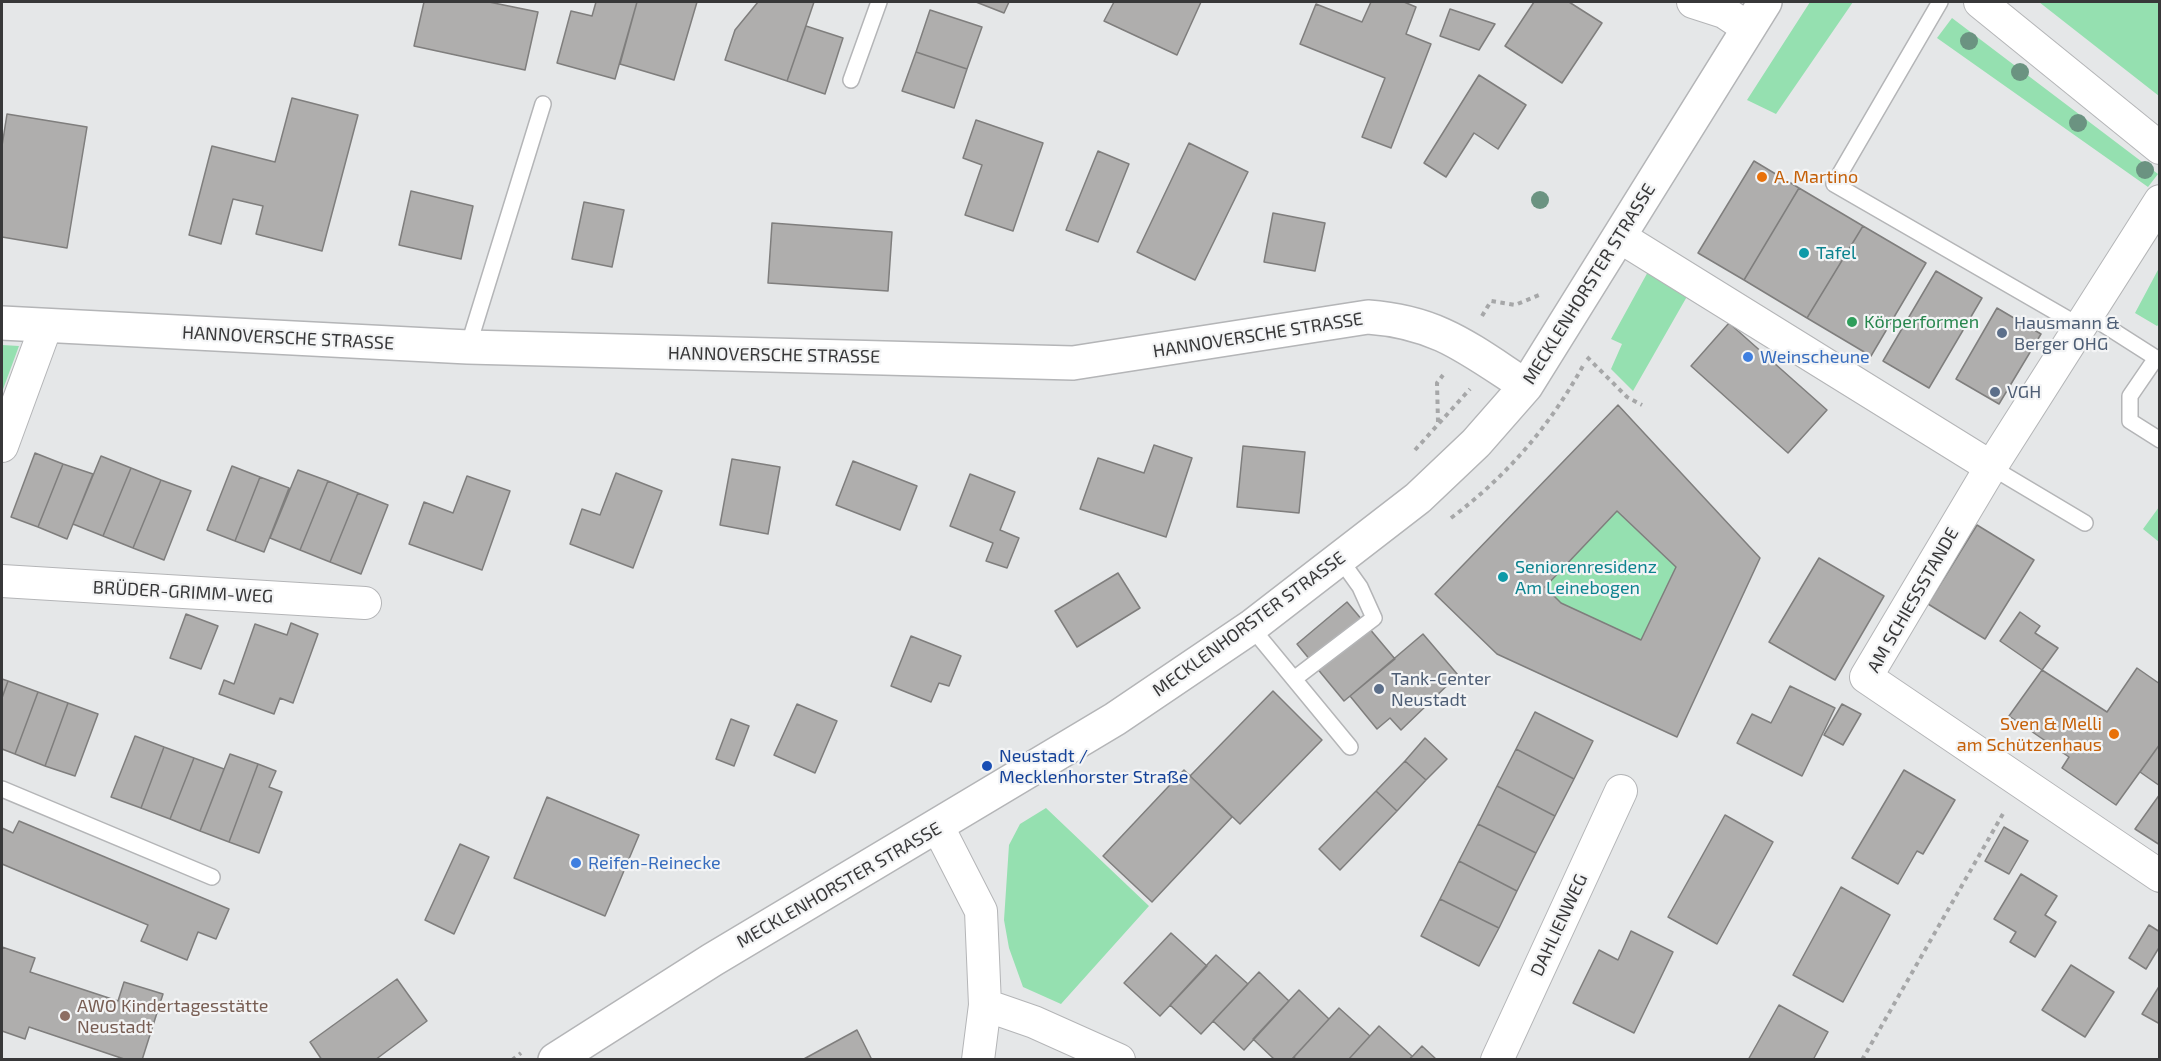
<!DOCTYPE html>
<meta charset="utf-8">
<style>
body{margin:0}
#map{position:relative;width:2161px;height:1061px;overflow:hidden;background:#e5e7e8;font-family:"Exo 2",sans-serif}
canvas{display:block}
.frame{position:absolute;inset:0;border:3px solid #383839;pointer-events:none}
</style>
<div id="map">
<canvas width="2161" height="1061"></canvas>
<div class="frame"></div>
</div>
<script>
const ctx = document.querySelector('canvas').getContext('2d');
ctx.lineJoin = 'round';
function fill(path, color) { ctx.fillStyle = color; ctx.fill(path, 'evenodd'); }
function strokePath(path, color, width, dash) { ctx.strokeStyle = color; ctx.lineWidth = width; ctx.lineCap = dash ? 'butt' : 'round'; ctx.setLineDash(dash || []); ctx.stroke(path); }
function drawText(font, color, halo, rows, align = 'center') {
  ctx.font = font + ' "Exo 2",sans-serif'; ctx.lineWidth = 4.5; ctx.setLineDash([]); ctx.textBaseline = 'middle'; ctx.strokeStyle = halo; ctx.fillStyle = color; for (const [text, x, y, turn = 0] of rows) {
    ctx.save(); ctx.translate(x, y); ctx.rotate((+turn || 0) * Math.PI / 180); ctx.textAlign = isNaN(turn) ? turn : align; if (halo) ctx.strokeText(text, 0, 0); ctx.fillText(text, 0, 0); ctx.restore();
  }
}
fill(new Path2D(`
 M1810,2H1853L1776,114L1747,100Z
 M2039,2H2159V96Z
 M1952,18L2158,174L2148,187L1937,38Z
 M1650,268L1689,293L1633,391L1611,369L1622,344L1611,339Z
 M2159,268L2160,323L2157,326L2135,313Z
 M2,345L19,346L2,392Z
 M2159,507V542L2143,529Z
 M1617,511L1676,567L1641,640L1561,603L1545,587Z
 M1046,808L1149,906L1061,1004L1023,987L1009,948L1004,920L1009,845L1020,824Z`), '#95e0b0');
const building = new Path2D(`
 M424,2H489L538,12L525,70L414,46Z
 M596,2H637L615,79L557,63L571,11L592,16Z
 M637,2H697L674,80L620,64Z
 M758,2H814L787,81L725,60L735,30Z
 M976,2H1009L1004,13Z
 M1114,2H1201L1177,55L1104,21Z
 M1371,2H1404L1416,7L1406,34L1431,44L1391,148L1362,137L1385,78L1300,44L1316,4L1362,22Z
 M1534,2H1569L1602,23L1562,83L1505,46Z
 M1450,9L1495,24L1479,50L1440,36Z
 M930,10L982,27L967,69L916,52Z
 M806,26L843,38L825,94L787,81Z
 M916,52L967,69L954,108L902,91Z
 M1479,75L1526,105L1498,149L1474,133L1446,177L1424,163Z
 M292,98L358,115L322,251L256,234L263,206L233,199L221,244L189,235L212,146L275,162Z
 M7,114L87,127L67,248L2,237V146Z
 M976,120L1043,143L1013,231L965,215L982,165L963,158Z
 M1189,143L1248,172L1195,280L1137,252Z
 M1098,151L1129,164L1098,242L1066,230Z
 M1754,161L1799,188L1744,280L1698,253Z
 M1799,188L1863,226L1807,318L1744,280Z
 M411,191L473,206L461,259L399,245Z
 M584,202L624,210L612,267L572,259Z
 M1273,213L1325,223L1315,271L1264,262Z
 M772,223L892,232L888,291L768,283Z
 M1863,226L1926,263L1871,356L1807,318Z
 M1936,271L1982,298L1929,388L1883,361Z
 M1997,308L2041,334L1999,404L1956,379Z
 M1729,323L1827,410L1788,453L1691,366Z
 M1618,405L1760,558L1677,737L1497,654L1435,594ZM1617,511L1676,567L1641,640L1561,603L1545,587Z
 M1154,445L1192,458L1166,537L1080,509L1098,458L1144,473Z
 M1243,446L1305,452L1299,513L1237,507Z
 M35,453L63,464L38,527L11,517Z
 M101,456L131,468L103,536L73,524Z
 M732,459L780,467L768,534L720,525Z
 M853,461L917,486L900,530L836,505Z
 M63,464L93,474L67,539L38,527Z
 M232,466L260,477L235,541L207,530Z
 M131,468L161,480L133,548L103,536Z
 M298,470L328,481L300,550L270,538Z
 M616,473L662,491L633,568L570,544L582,509L600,515Z
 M970,474L1015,492L1000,530L1019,538L1007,568L986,561L993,543L950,526Z
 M467,476L510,491L482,570L409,544L424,502L453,513Z
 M260,477L289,488L264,552L235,541Z
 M161,480L191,491L164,560L133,548Z
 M328,481L358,493L330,562L300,550Z
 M358,493L388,505L361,574L330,562Z
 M1977,525L2034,560L1985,639L1928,604Z
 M1819,558L1884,596L1835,680L1769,642Z
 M1118,573L1140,608L1077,647L1055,611Z
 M1347,602L1395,659L1344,701L1297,644Z
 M2020,612L2040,626L2035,633L2058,648L2042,670L2000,641Z
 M186,614L218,626L201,669L170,658Z
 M291,623L318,634L293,703L280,698L274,714L219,694L224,680L234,684L255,624L287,635Z
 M1423,634L1458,675L1401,730L1390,718L1377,729L1350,696Z
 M911,636L961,656L949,686L939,683L931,702L891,686Z
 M2137,668L2160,684V744L2116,805L2062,768L2069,757L2009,716L2042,670L2107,712Z
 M2,679L8,681L2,698Z
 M8,681L38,692L15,754L2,749V698Z
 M1790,686L1835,708L1802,776L1737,743L1752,714L1771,723Z
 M1273,691L1322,740L1240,824L1190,776Z
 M38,692L68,703L45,766L15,754Z
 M68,703L98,714L75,776L45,766Z
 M797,704L837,721L815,773L774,755Z
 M1842,704L1861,714L1843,745L1824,735Z
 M1535,712L1593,741L1574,779L1516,749Z
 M731,719L749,726L734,766L716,759Z
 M135,736L164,747L141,808L111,797Z
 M1425,738L1447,759L1426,780L1405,761Z
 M2160,744V786L2140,772Z
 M164,747L194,758L170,819L141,808Z
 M1516,749L1574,779L1555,816L1497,786Z
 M230,754L258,764L229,842L200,831Z
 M194,758L224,769L200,831L170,819Z
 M1405,761L1426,780L1397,811L1376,791Z
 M258,764L276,771L269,787L282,792L259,853L229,842Z
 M1184,770L1232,817L1152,902L1103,856Z
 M1904,770L1955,800L1923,854L1917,851L1898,884L1852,858Z
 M1497,786L1555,816L1536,853L1478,824Z
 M1376,791L1397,811L1340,870L1319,849Z
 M2160,794V845L2135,829Z
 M547,797L639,835L605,916L514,878Z
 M1725,815L1773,842L1717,944L1668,917Z
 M19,821L229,909L216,939L198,932L187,960L141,941L148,925L2,864V828L13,833Z
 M1478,824L1536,853L1517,891L1459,861Z
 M2004,827L2028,841L2009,874L1985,861Z
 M460,844L489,857L454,934L425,920Z
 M1459,861L1517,891L1499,928L1440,899Z
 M2021,874L2057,896L2045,915L2056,922L2035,957L2010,942L2016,932L1994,919Z
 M1841,887L1890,915L1843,1002L1793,975Z
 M1440,899L1499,928L1479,966L1421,936Z
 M2149,925L2160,932V946L2146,969L2129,958Z
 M1631,931L1673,952L1634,1033L1573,1003L1599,950L1618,960Z
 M1171,933L1207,966L1160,1016L1124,983Z
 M2,947L35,958L30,972L118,1001L124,982L163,994L142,1060H127L29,1027L25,1039L2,1031Z
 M1216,955L1248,984L1201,1034L1170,1005Z
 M2071,965L2114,992L2085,1037L2042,1010Z
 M1259,972L1289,1001L1244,1050L1213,1021Z
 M397,979L427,1021L375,1060H322L310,1042Z
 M2160,985V1024L2142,1014Z
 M1299,990L1329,1019L1291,1060H1275L1253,1039Z
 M1779,1005L1828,1032L1813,1060H1748Z
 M1339,1008L1370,1036L1348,1060H1296L1294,1057Z
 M1379,1026L1412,1056L1409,1060H1348Z
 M857,1030L872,1060H802Z
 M1422,1046L1437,1060H1409Z`);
fill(building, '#afaead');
strokePath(building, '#7f7e7d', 1.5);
const service = new Path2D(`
 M1940,2L1834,184L2080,326
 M851,80L879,2
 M2087,314L2156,358L2130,396V421L2160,440
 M468,347L543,104
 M1991,467L2085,523
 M1251,627L1350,747
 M1294,679L1374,618L1360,587L1340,559
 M2,789L212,877`);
const minor = new Path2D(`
 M1693,2L1724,12L1748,28
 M1980,2L2160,148
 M1620,237L1991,467L2160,201
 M2,446L46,326
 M1991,467L1866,677L2160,876
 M2,581L365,603
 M938,827L981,911L985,1005L978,1060
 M985,1005L1034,1022L1119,1060
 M1497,1060L1621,791`);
const secondary = new Path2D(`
 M2,323L468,347L1073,363L1368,317C1438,322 1469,349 1526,386
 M555,1060L712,960L1115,719L1251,627L1418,498L1476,443L1526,386L1765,2`);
strokePath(service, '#b4b5b7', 18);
strokePath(minor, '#b4b5b7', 34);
strokePath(secondary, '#b4b5b7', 36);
strokePath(new Path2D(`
 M1482,316L1491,301L1515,305L1539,295
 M1587,357L1627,397L1642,405
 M1438,422L1437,383L1443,375
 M1415,450L1470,389
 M1451,518C1507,476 1550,426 1584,364
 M512,1060L521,1053
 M1862,1060L2004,812`), '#a6a7a8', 4, [4.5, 4.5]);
strokePath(service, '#fff', 15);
strokePath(minor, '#fff', 32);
strokePath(secondary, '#fff', 33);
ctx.fillStyle = '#6b9381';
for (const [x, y] of [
 [1969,41],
 [2020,72],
 [2078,123],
 [2145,170],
 [1540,200]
]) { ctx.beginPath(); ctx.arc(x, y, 9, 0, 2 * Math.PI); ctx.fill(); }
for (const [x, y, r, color] of [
 [1762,177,6,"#e8710a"],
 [1804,253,6,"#0f9aa8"],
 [1852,322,6,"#2e9e5b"],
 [2002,333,6,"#5c6f8a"],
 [1748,357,6,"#3f7fe0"],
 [1995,392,6,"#5c6f8a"],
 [1503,577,6,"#0f9aa8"],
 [1379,689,6,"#5c6f8a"],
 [2114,734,6,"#e8710a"],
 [987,766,6,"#1a4fb4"],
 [576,863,6,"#3f7fe0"],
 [65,1016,6,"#8d6e63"]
]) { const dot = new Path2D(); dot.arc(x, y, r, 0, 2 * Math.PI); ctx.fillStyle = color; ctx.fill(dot); strokePath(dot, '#f3f4f5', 2); }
drawText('18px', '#c56008', '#f3f4f5', [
 ["A. Martino",1774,177],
 ["Sven & Melli",2102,724,"right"],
 ["am Schützenhaus",2102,745,"right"]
], 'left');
drawText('18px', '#0d838f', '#f3f4f5', [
 ["Tafel",1816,253],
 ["Seniorenresidenz",1515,567],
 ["Am Leinebogen",1515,588]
], 'left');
drawText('18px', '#383839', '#f3f4f5', [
 ["MECKLENHORSTER STRASSE",1589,284,-58],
 ["HANNOVERSCHE STRASSE",1258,335,-9],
 ["HANNOVERSCHE STRASSE",288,338,3],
 ["HANNOVERSCHE STRASSE",774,355,1],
 ["BRÜDER-GRIMM-WEG",183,592,3],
 ["AM SCHIESSSTANDE",1913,600,-60],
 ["MECKLENHORSTER STRASSE",1249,624,-36],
 ["MECKLENHORSTER STRASSE",839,885,-30],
 ["DAHLIENWEG",1559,925,-65]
]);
drawText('18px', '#27864d', '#f3f4f5', [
 ["Körperformen",1864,322]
], 'left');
drawText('18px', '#4e5e75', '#f3f4f5', [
 ["Hausmann &",2014,323],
 ["Berger OHG",2014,344],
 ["VGH",2007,392],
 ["Tank-Center",1391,679],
 ["Neustadt",1391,700]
], 'left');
drawText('18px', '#366cbe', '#f3f4f5', [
 ["Weinscheune",1760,357],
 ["Reifen-Reinecke",588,863]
], 'left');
drawText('18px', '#164399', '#f3f4f5', [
 ["Neustadt /",999,756],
 ["Mecklenhorster Straße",999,777]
], 'left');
drawText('18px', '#785e54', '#f3f4f5', [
 ["AWO Kindertagesstätte",77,1006],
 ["Neustadt",77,1027]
], 'left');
</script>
